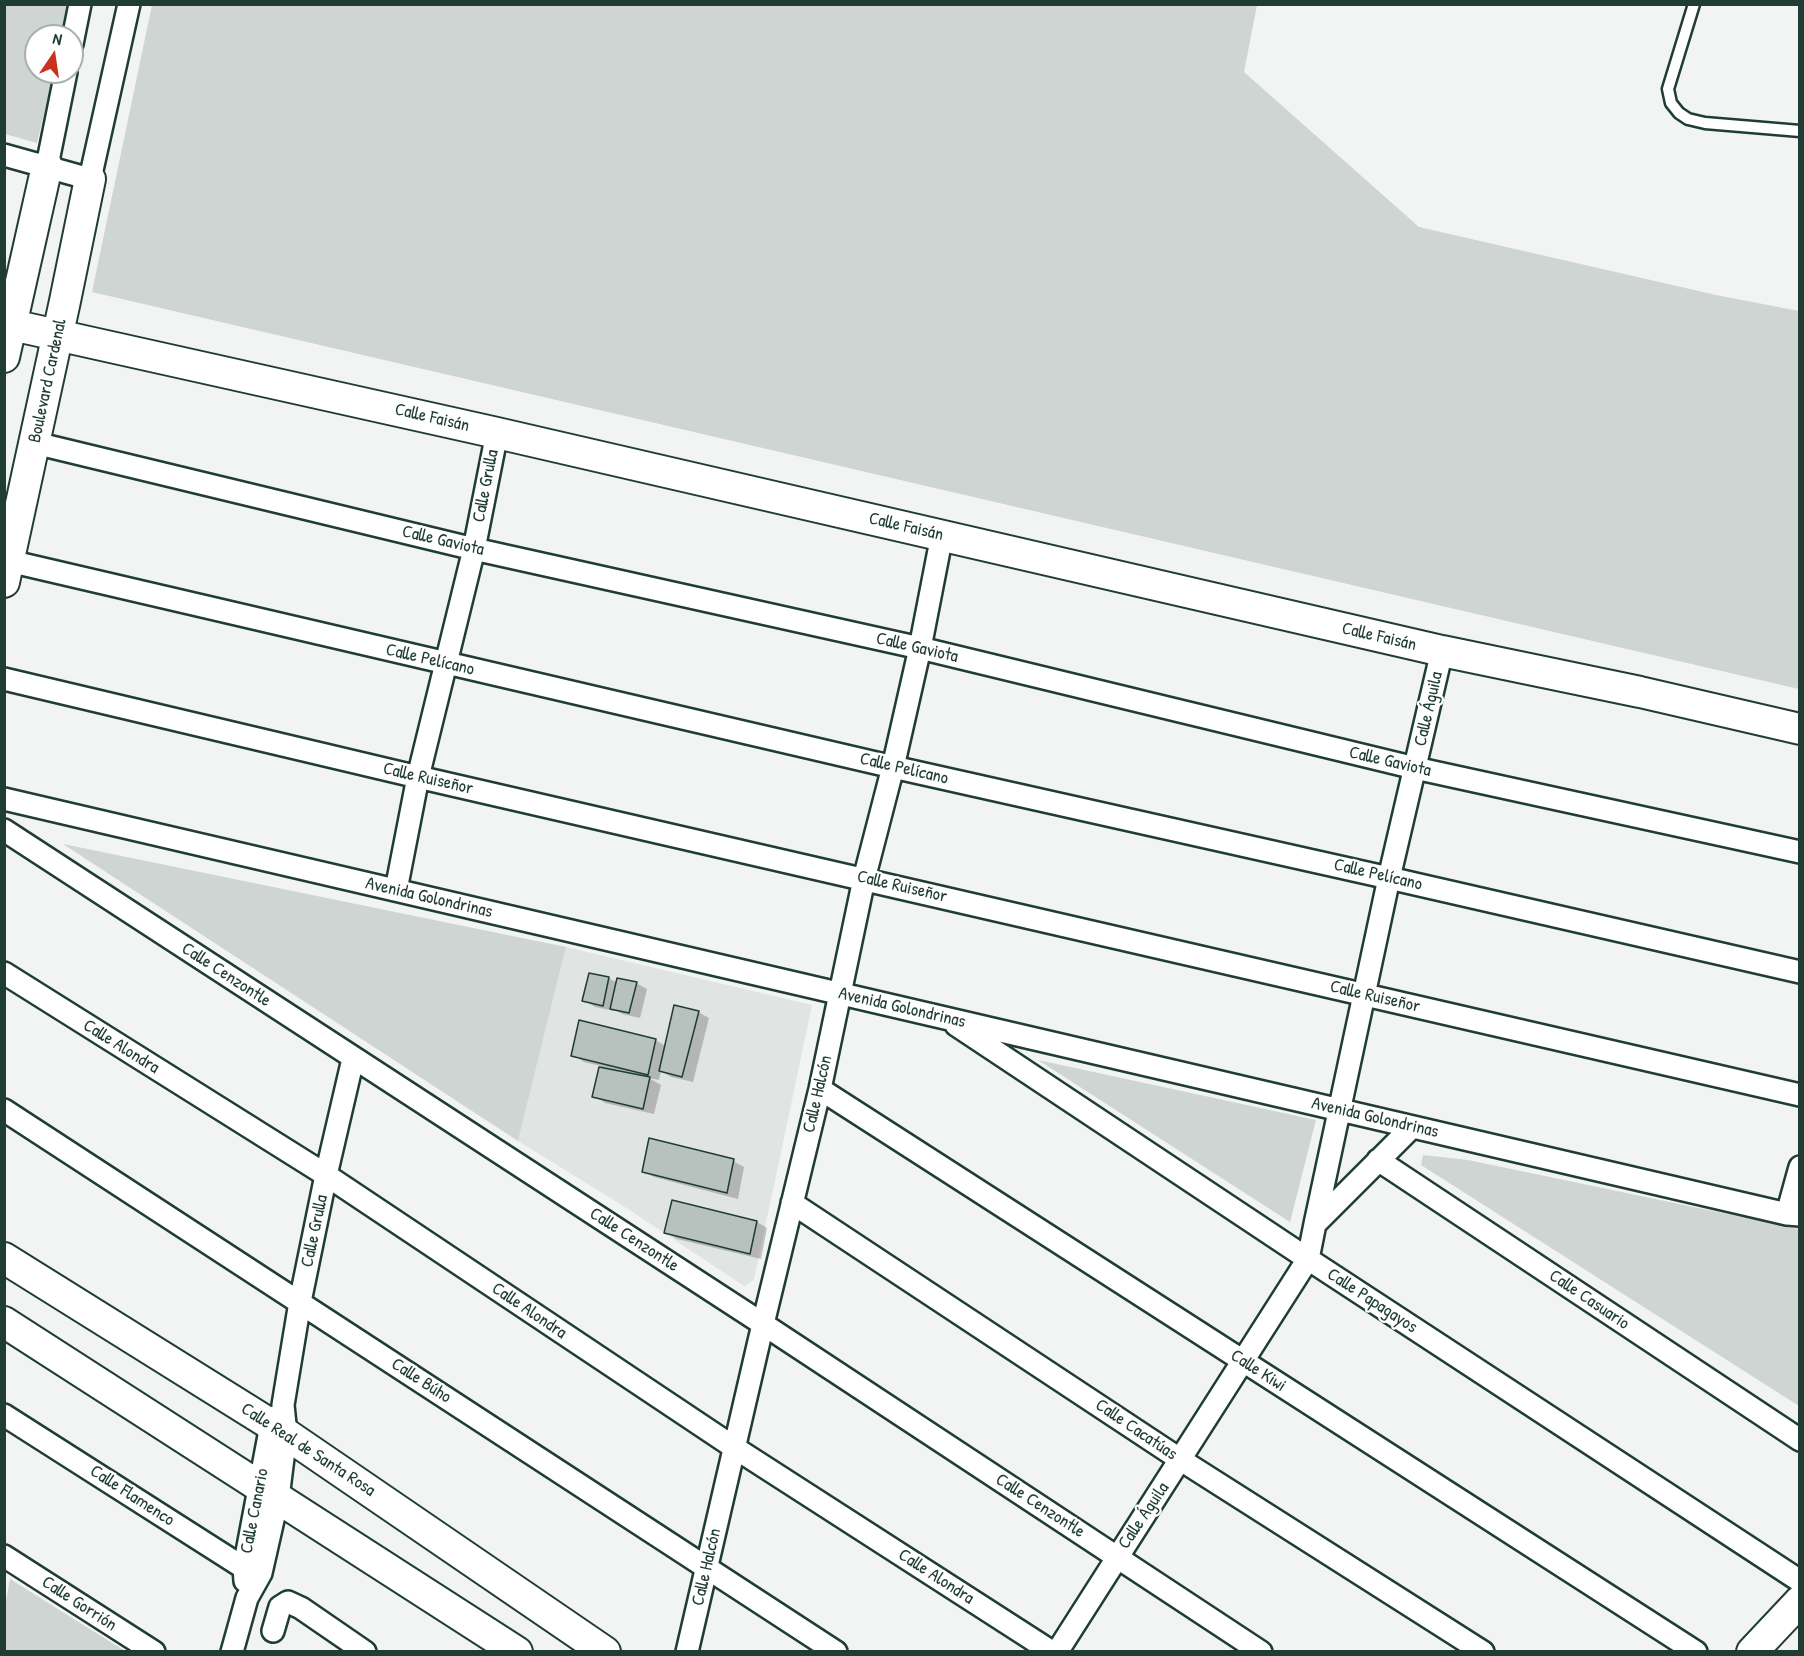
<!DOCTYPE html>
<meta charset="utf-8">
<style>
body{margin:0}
#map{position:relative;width:1804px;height:1656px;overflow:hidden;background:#f2f3f3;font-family:"Patrick Hand",sans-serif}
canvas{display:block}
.frame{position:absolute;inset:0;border:6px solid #1f3d34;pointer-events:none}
.north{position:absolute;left:24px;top:24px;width:60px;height:60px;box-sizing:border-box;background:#fff;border:2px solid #a5b1ae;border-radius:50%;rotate:13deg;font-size:16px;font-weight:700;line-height:24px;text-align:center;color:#1f3d34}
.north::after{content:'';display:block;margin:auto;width:21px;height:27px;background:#c8321e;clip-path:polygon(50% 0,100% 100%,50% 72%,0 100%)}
</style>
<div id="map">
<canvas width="1804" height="1656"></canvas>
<div class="frame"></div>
<div class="north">N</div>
</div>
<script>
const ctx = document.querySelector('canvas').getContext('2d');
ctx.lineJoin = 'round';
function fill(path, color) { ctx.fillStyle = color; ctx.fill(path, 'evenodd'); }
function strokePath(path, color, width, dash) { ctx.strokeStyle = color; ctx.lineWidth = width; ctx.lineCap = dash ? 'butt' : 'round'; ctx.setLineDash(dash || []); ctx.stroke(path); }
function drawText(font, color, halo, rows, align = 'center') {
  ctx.font = font + ' "Patrick Hand",sans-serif'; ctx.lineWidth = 4.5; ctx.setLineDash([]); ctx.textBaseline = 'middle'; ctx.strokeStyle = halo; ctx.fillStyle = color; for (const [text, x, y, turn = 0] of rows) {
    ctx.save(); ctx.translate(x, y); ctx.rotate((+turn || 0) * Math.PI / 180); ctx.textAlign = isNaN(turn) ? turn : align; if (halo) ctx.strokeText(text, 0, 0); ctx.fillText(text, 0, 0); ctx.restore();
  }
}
fill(new Path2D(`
 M566,947L812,1005L754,1280L744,1286L625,1207L518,1141Z`), '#e0e4e3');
fill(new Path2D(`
 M4,5H70L63,36H36V72H54L37,143L5,134Z
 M152,5H1257L1244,72L1419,227L1716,295L1799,311V689L92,292Z
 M63,844L566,947L518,1141Z
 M1038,1060L1316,1120L1290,1222Z
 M1423,1155L1468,1160L1799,1229V1406L1421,1165Z
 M10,1579L125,1651H5V1606Z`), '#ced5d3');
fill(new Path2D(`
 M609,978L617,983H636L647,989L640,1018L622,1014L614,1009V1011L595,1007L584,1000Z
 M698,1012L709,1018L693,1082L671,1077L661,1071L659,1080L649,1078L661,1085L654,1114L605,1103L594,1096L601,1066L584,1062L573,1055L655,1040L666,1046Z
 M733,1161L744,1167L738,1199L654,1177L643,1171Z
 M757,1222L767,1228L761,1259L677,1239L666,1232Z`), '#0003');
const building = new Path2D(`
 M589,973L609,977L603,1006L582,1001Z
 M617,978L637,982L629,1013L610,1009Z
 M674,1005L699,1011L682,1077L659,1071Z
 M579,1020L656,1039L648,1075L571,1056Z
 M599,1067L650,1077L643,1109L592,1097Z
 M649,1138L734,1159L727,1193L642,1172Z
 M672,1200L757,1221L750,1254L664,1233Z`);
fill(building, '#b7c1bd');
strokePath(building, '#1f3d34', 1.5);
const lane = new Path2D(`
 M1694,4L1668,89L1671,103L1679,113L1688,119L1705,123L1800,131`);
const street = new Path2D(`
 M72,44L80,4
 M4,155L90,179L129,4
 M47,166L66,72
 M35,443L474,549L920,648L1415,768L1800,852
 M9,561L893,767L1389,878L1800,972
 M4,679L418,777L1800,1095
 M4,799L1787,1214L1800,1215
 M4,830L763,1324L1261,1652
 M396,890L418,777L474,549L497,433
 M4,973L326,1175L735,1448L1052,1652
 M956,1025L1308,1259L1800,1581
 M820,1089L1696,1652
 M4,1110L836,1652
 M1378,1160L1800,1440
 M792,1203L1181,1460L1483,1652
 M1787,1214L1800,1167
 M1315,1224L1389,878L1442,651
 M4,1415L244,1568L261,1573
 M4,1556L154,1652
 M245,1581L244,1568L271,1425L277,1416
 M273,1631L280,1607L288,1602L301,1608L365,1652
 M232,1652L247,1598L261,1573L278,1498L286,1434L283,1405L300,1302L326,1175L353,1059
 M687,1652L763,1324L820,1089L864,879L893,767L920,648L942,535
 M1057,1652L1308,1259L1315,1224L1412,1127`);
const secondary = new Path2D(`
 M12,325L497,433L1442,651L1640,692L1800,729
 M4,357L47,166
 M4,582L65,301L90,179
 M4,1258L286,1434L605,1652
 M4,1322L517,1652
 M1752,1652L1800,1601`);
strokePath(lane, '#1f3d34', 15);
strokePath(street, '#1f3d34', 26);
strokePath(secondary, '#1f3d34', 34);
strokePath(lane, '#fff', 10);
strokePath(street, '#fff', 21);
strokePath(secondary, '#fff', 30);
drawText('18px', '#1f3d34', '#fff', [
 ["Boulevard Cardenal",48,381,-78],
 ["Calle Faisán",432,418,13],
 ["Calle Grulla",486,486,-79],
 ["Calle Faisán",906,527,13],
 ["Calle Gaviota",443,541,13],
 ["Calle Faisán",1379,637,13],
 ["Calle Gaviota",917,648,13],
 ["Calle Pelícano",430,660,13],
 ["Calle Águila",1429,709,-77],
 ["Calle Gaviota",1390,762,13],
 ["Calle Pelícano",904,769,13],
 ["Calle Ruiseñor",428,779,13],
 ["Calle Pelícano",1378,875,13],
 ["Calle Ruiseñor",902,887,13],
 ["Avenida Golondrinas",429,898,13],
 ["Calle Cenzontle",226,975,33],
 ["Calle Ruiseñor",1375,997,13],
 ["Avenida Golondrinas",902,1008,13],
 ["Calle Alondra",121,1047,32],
 ["Calle Halcón",818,1094,-77],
 ["Avenida Golondrinas",1375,1118,13],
 ["Calle Grulla",315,1231,-78],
 ["Calle Cenzontle",634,1240,33],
 ["Calle Casuario",1589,1300,34],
 ["Calle Papagayos",1372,1301,33],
 ["Calle Alondra",529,1311,34],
 ["Calle Kiwi",1258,1371,33],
 ["Calle Búho",421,1381,33],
 ["Calle Cacatúas",1136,1430,34],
 ["Calle Real de Santa Rosa",308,1450,33],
 ["Calle Flamenco",132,1496,33],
 ["Calle Cenzontle",1040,1506,33],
 ["Calle Canario",255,1511,-79],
 ["Calle Águila",1144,1516,-56],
 ["Calle Halcón",707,1567,-77],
 ["Calle Alondra",936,1577,33],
 ["Calle Gorrión",79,1604,33]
]);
</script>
